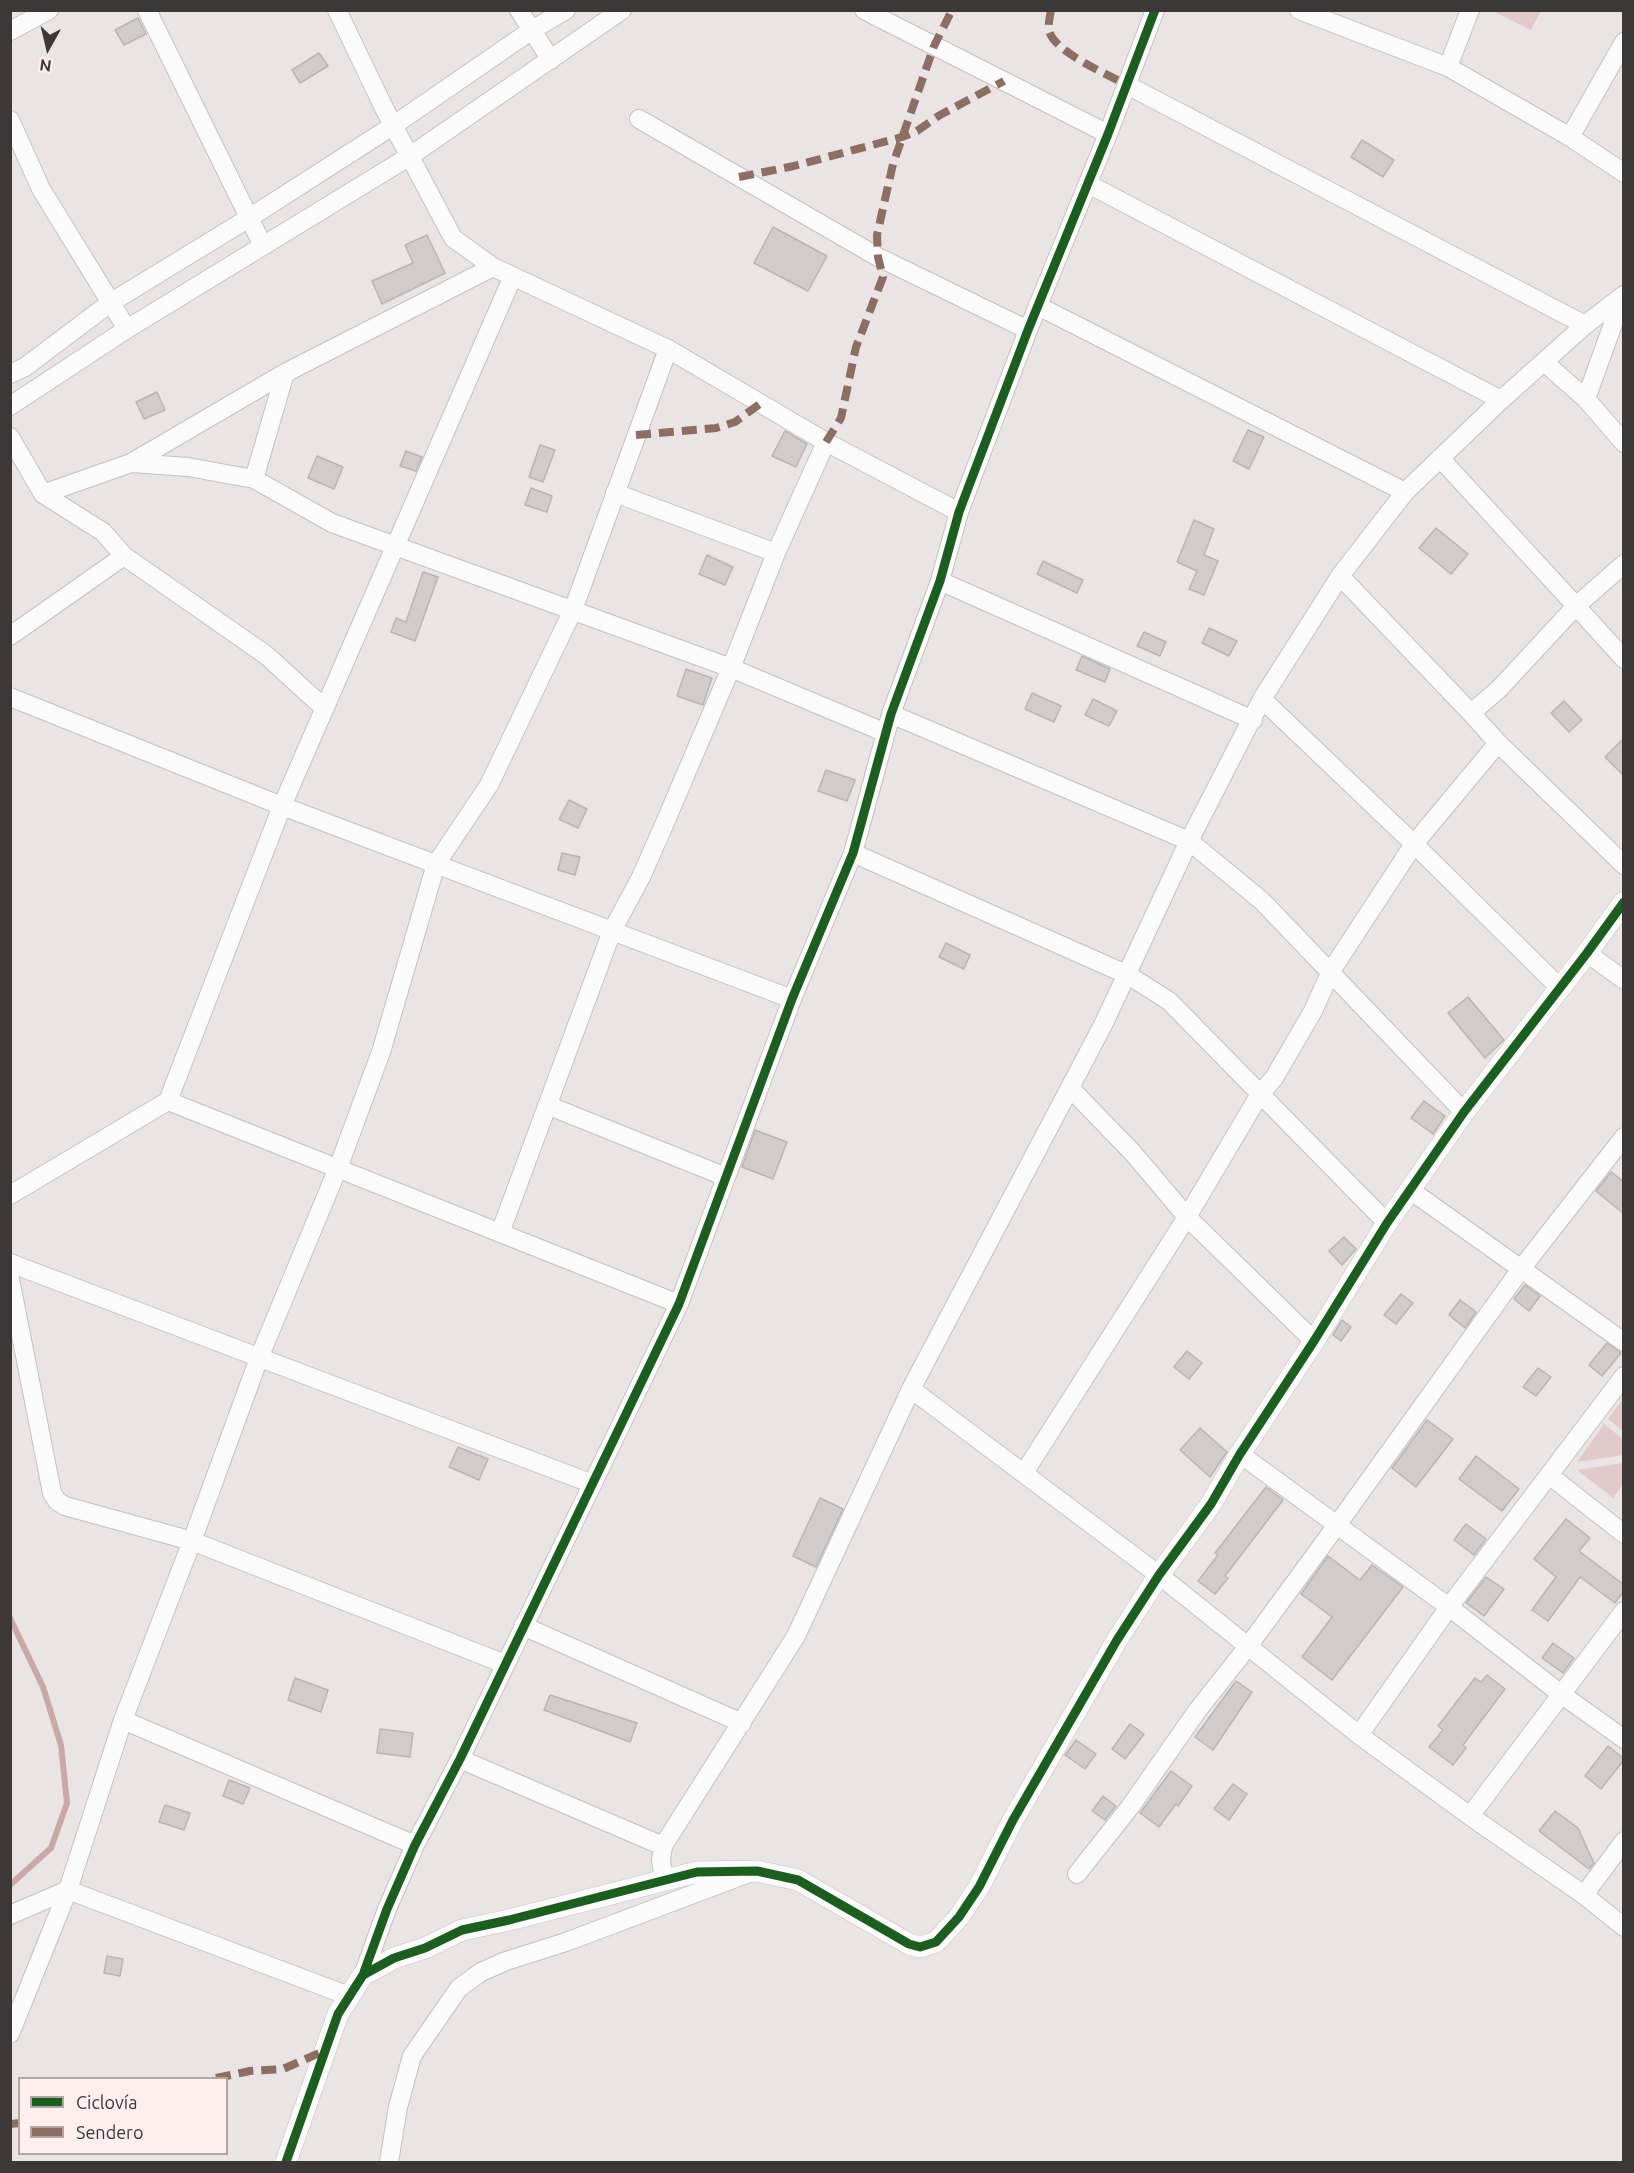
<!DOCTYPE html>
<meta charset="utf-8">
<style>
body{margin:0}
#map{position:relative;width:1634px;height:2173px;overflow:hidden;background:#ebe4e4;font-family:Ubuntu,sans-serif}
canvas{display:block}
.frame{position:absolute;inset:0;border:12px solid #3d3838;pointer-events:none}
.legend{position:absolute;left:18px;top:2077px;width:210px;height:78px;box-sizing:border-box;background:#fcefee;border:2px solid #b0a6a5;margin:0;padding:8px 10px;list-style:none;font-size:18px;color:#3d3838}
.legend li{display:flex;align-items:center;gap:12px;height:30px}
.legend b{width:30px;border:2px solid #b0a6a5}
.north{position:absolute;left:18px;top:18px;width:60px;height:60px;-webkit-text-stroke:4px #fcefee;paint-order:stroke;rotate:188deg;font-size:16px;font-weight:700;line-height:24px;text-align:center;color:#3d3838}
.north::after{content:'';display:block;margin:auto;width:21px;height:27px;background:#3d3838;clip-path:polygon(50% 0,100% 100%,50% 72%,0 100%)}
</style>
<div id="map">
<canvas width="1634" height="2173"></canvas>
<div class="frame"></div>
<ul class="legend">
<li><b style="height:8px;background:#1b5e20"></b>Ciclovía</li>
<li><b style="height:8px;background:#8d6e63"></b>Sendero</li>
</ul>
<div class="north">N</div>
</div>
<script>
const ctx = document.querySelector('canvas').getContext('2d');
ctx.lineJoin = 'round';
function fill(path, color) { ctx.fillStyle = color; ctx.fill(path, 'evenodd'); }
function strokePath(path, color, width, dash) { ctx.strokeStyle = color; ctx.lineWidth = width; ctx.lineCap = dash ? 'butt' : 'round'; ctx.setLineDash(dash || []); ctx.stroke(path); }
fill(new Path2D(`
 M1493,11H1541L1531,30Z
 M1623,1399V1431L1608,1419Z
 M1604,1424L1623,1439V1455L1577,1462Z
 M1623,1463V1484L1613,1498L1577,1470Z`), '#e2caca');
strokePath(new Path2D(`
 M10,1618L43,1687L61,1745L67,1803L51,1848L10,1885`), '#cba8a8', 6);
const building = new Path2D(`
 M138,18L146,34L124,45L115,30Z
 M319,53L328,66L300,83L292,70Z
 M1362,140L1394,160L1383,177L1351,157Z
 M773,227L827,256L808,291L754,263Z
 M427,235L445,273L382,304L372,281L413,263L405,245Z
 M157,392L165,410L144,419L136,402Z
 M1248,430L1264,437L1249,469L1233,461Z
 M785,431L807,444L796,467L772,456Z
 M540,445L555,450L543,482L529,477Z
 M406,451L422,457L416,471L400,466Z
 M317,456L343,467L334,489L308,478Z
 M531,488L552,496L547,512L525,505Z
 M1194,520L1214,529L1204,555L1218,561L1204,595L1189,589L1197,571L1177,562Z
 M1436,528L1468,554L1451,574L1419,548Z
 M707,555L733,567L725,585L699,574Z
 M1043,561L1083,580L1077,593L1037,574Z
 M423,572L438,577L415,641L391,632L396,618L406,622Z
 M1209,628L1237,641L1229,656L1202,643Z
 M1144,632L1166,642L1160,656L1137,646Z
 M1082,656L1110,669L1105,682L1076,670Z
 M686,669L712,678L703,705L677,696Z
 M1032,693L1061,706L1054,722L1025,709Z
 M1093,699L1117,711L1109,726L1085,715Z
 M1564,701L1582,720L1569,732L1551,713Z
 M1623,739V775L1605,757Z
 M826,770L855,780L847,801L818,791Z
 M569,800L587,809L578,828L559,819Z
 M562,853L580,857L575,875L558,870Z
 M946,943L970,955L964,969L939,957Z
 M1468,997L1504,1040L1485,1058L1448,1013Z
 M1424,1101L1445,1116L1433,1134L1411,1118Z
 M755,1130L787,1142L773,1179L742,1167Z
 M1611,1172L1623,1181V1213L1596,1191Z
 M1344,1237L1356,1249L1342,1265L1329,1251Z
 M1525,1285L1540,1296L1529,1311L1514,1299Z
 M1401,1294L1413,1303L1396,1324L1384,1315Z
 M1460,1300L1476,1312L1465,1328L1449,1315Z
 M1342,1320L1351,1327L1341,1341L1333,1335Z
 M1607,1343L1621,1353L1602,1376L1589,1365Z
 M1187,1351L1202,1363L1189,1379L1174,1367Z
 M1538,1368L1551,1377L1536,1396L1523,1387Z
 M1427,1420L1453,1439L1416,1487L1392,1468Z
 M1200,1428L1227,1452L1210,1477L1180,1450Z
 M458,1447L488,1459L479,1480L449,1467Z
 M1476,1456L1519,1489L1502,1511L1459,1479Z
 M1266,1487L1283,1500L1225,1576L1228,1578L1215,1594L1198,1581L1218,1555L1215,1553Z
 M820,1498L843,1509L816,1567L793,1556Z
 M1566,1519L1590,1538L1579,1551L1623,1584V1592L1615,1603L1580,1577L1548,1621L1532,1610L1556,1577L1534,1559Z
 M1466,1524L1486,1539L1474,1555L1454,1540Z
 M1328,1556L1360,1580L1372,1565L1403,1587L1332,1680L1302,1657L1332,1617L1301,1594Z
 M1486,1577L1504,1589L1484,1616L1466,1603Z
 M1553,1643L1574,1658L1563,1673L1542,1658Z
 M1487,1675L1505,1689L1463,1745L1466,1748L1453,1765L1429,1747L1443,1730L1438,1726L1475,1678L1481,1682Z
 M295,1678L328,1690L321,1712L288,1700Z
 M1236,1681L1252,1692L1213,1750L1195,1737Z
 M550,1695L637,1723L630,1742L544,1710Z
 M1130,1724L1144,1734L1125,1759L1112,1749Z
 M380,1729L413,1733L410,1757L377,1753Z
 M1076,1740L1096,1754L1085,1769L1065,1755Z
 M1608,1746L1623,1758V1761L1601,1789L1585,1776Z
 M1171,1771L1192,1786L1178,1806L1176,1804L1159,1827L1140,1813Z
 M229,1780L250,1788L243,1804L223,1796Z
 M1233,1784L1247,1794L1229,1820L1214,1809Z
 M1103,1796L1116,1806L1105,1820L1092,1811Z
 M165,1805L190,1813L184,1830L159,1822Z
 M1555,1811L1578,1828L1594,1863L1589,1869L1539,1831Z
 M107,1956L123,1959L120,1976L104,1973Z`);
fill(building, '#d1cbcb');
strokePath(building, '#bab4b4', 1.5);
const minor = new Path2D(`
 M147,10L263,246
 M337,10L384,108L453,238L493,267L668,349L826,442L959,512
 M519,10L551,60
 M864,10L1108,134
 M1299,10L1448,67L1570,137L1624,173
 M10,31L49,10
 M1448,67L1470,10
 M1127,85L1585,325
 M639,119L878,257L1028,330
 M10,120L41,189L127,329
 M1570,137L1624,42
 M1088,184L1501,400
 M1038,306L1405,492
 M1544,362L1586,399L1624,443
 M10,374L25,367L110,303L249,218L394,125L532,30L566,10
 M1586,399L1613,324L1616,303
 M10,406L127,329L410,156L622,10
 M10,437L43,494L103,532L124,556L10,636
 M1440,458L1576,606L1624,564
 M131,463L188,467L254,479L332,523L731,668L886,733
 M254,479L285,373
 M615,493L776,553
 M43,494L131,463L285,373L493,267
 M124,556L266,655L323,707
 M1340,576L1471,713
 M940,581L1253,720
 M1624,659L1576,606L1499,689L1471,713L1498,743L1624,865
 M10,697L282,806L792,999
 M1262,699L1414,844L1559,987
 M891,714L1189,841L1262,901L1464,1112
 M853,853L1128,975L1169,1001L1387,1223
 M1587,953L1624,980
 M1070,1088L1133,1153L1187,1217L1314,1341
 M168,1101L679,1304
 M547,1105L726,1177
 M1410,1190L1624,1342
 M10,1195L168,1101L282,806L513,276
 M500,1233L612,931L641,877L664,825L731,668L776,553L826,442
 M10,1263L593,1484
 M10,1279L52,1493L57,1501L65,1506L192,1541L505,1664
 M911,1389L1159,1575L1359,1735L1470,1816L1584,1895L1624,1927
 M1240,1454L1449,1607L1561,1694L1624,1739
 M1024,1473L1187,1217L1260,1094L1274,1078L1313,1011L1331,971L1414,844L1498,743
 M1549,1475L1624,1534
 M523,1626L742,1723
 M123,1720L415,1845
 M1359,1735L1449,1607L1624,1376
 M460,1759L663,1846
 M1470,1816L1624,1611
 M1077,1874L1130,1807L1197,1711L1249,1645L1337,1525L1521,1269L1624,1137
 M664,1880L661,1860L663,1846L796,1636L911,1389L1103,1025L1189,841L1262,699L1340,576L1405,492L1501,400L1585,325L1624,295
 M1584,1895L1624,1841
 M10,1915L68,1890L349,1996
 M363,1975L387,1909L415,1845L460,1759L679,1304L792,999L853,853L891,714L940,581L959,512L1028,330L1108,134L1155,10
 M10,2034L68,1890L123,1720L192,1541L259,1358L338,1168L381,1052L436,864L489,785L573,610L668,349
 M389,2162L398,2107L412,2056L459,1988L481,1972L506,1961L566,1942L749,1873`);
const tertiary = new Path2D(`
 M286,2162L338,2014L363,1975L394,1958L425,1948L462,1930L509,1920L697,1872L757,1871L798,1880L909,1944L920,1947L936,1942L959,1917L979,1887L1013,1820L1117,1640L1159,1575L1211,1504L1240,1454L1314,1341L1387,1223L1464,1112L1587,953L1624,902`);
strokePath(minor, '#c6c0c0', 20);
strokePath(tertiary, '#c6c0c0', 22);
strokePath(minor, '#fcfbfb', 18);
strokePath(tertiary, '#fcfbfb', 21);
strokePath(new Path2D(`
 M1051,10C1050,16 1048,24 1049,30C1052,51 1109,75 1127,85
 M739,177L794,166L902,137L917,131L940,115L1004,81
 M636,435L716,428L735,422L761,403
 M826,442L841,418L856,347L883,277L878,257L877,235L893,164L934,46L952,10
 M216,2078L250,2071L283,2069L324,2051
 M10,2124L20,2123`), '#8d6e63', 8, [15, 8]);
strokePath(new Path2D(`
 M363,1975L387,1909L415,1845L460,1759L679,1304L792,999L853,853L891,714L940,581L959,512L1028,330L1108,134L1155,10
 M286,2162L338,2014L363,1975L394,1958L425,1948L462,1930L509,1920L697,1872L757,1871L798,1880L909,1944L920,1947L936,1942L959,1917L979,1887L1013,1820L1117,1640L1159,1575L1211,1504L1240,1454L1314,1341L1387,1223L1464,1112L1587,953L1624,902`), '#1b5e20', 9);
</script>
